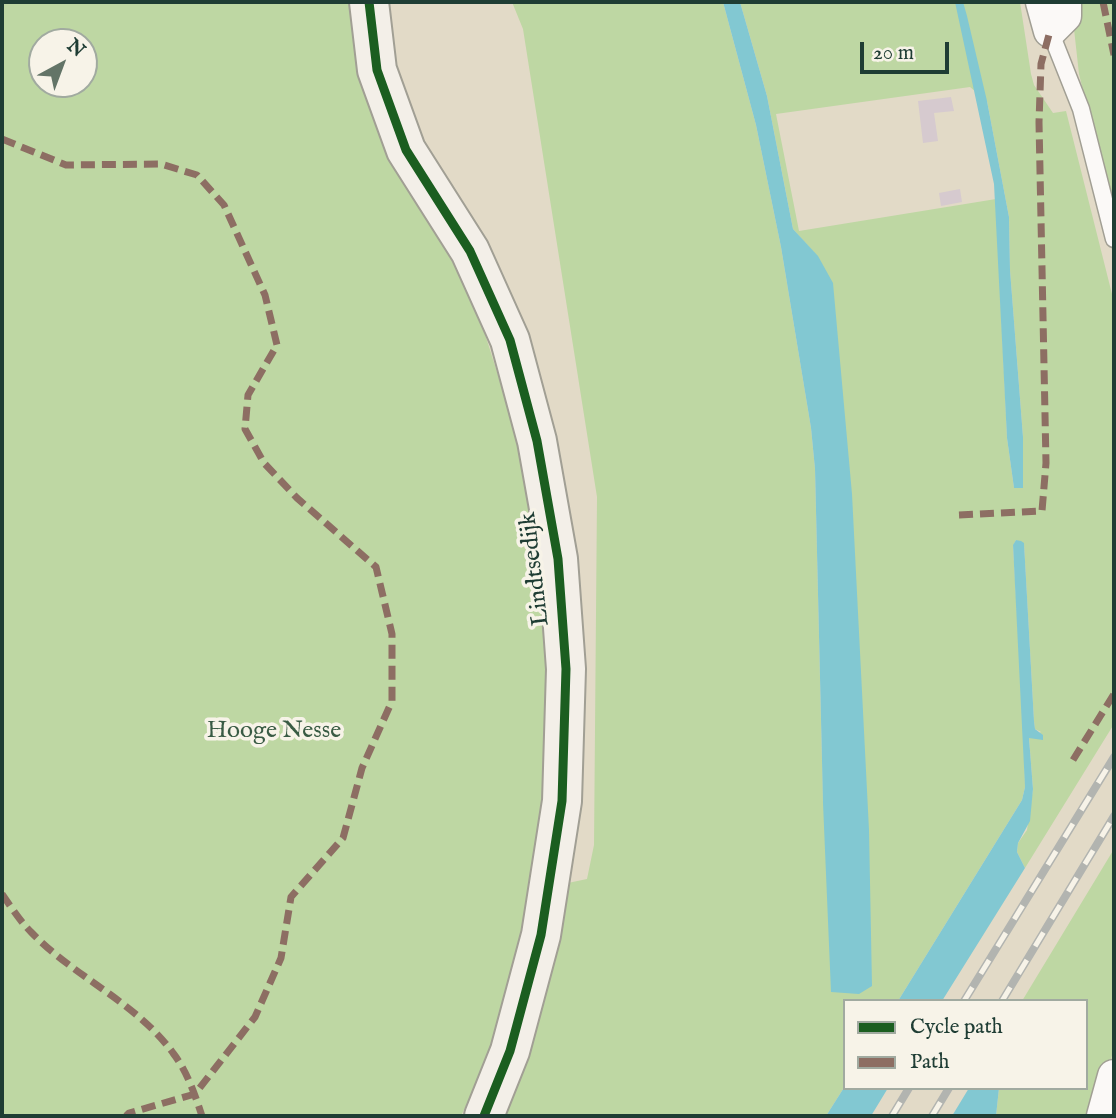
<!DOCTYPE html>
<style>
body{margin:0}
#map{position:relative;width:1116px;height:1118px;overflow:hidden;background:#e2dac7;font-family:"IM FELL English",serif}
canvas{display:block}
.frame{position:absolute;inset:0;border:4px solid #1f3d34;pointer-events:none}
.legend{position:absolute;left:843px;top:999px;width:245px;height:91px;box-sizing:border-box;background:#f7f3e8;border:2px solid #a1aaa0;margin:0;padding:9px 12px;list-style:none;font-size:21px;color:#1f3d34}
.legend li{display:flex;align-items:center;gap:14px;height:35px}
.legend b{width:35px;border:2px solid #a1aaa0}
.north{position:absolute;left:28px;top:28px;width:70px;height:70px;box-sizing:border-box;background:#f7f3e8;border:2px solid #a1aaa0;border-radius:50%;rotate:41deg;font-size:19px;font-weight:700;line-height:28px;text-align:center;color:#1f3d34}
.north::after{content:'';display:block;margin:auto;width:24px;height:32px;background:#637467;clip-path:polygon(50% 0,100% 100%,50% 72%,0 100%)}
.scale{position:absolute;left:860px;top:42px;width:89px;height:32px;box-sizing:border-box;border:4px solid #1f3d34;border-top:0;padding-left:9px;font-size:21px;line-height:24px;white-space:nowrap;color:#1f3d34;-webkit-text-stroke:5px #f7f3e8;paint-order:stroke}
</style>
<div id="map">
<canvas width="1116" height="1118"></canvas>
<div class="frame"></div>
<ul class="legend">
<li><b style="height:9px;background:#1b5e20"></b>Cycle path</li>
<li><b style="height:9px;background:#8d6e63"></b>Path</li>
</ul>
<div class="north">N</div>
<div class="scale">20 m</div>
</div>
<script>
const ctx = document.querySelector('canvas').getContext('2d');
ctx.lineJoin = 'round';
function fill(path, color) { ctx.fillStyle = color; ctx.fill(path, 'evenodd'); }
function strokePath(path, color, width, dash) { ctx.strokeStyle = color; ctx.lineWidth = width; ctx.lineCap = dash ? 'butt' : 'round'; ctx.setLineDash(dash || []); ctx.stroke(path); }
function drawText(font, color, halo, rows, align = 'center') {
  ctx.font = font + ' "IM FELL English",serif'; ctx.lineWidth = 7; ctx.setLineDash([]); ctx.textBaseline = 'middle'; ctx.strokeStyle = halo; ctx.fillStyle = color; for (const [text, x, y, turn = 0] of rows) {
    ctx.save(); ctx.translate(x, y); ctx.rotate((+turn || 0) * Math.PI / 180); ctx.textAlign = isNaN(turn) ? turn : align; if (halo) ctx.strokeText(text, 0, 0); ctx.fillText(text, 0, 0); ctx.restore();
  }
}
fill(new Path2D(`
 M2,2H356L408,185L474,299L520,445L549,581V823L502,1031L461,1116H2ZM42,42H84V84H42Z
 M512,2H723L756,125L781,247L811,428L815,469L823,803L818,257L793,229L767,96L740,2H1020L1031,74L1034,85L1053,113L1066,111L1114,302V724L1025,868L1017,852L1018,843L1027,830L1033,789L1029,738L1041,732L1035,729L1034,721L1024,544L1016,540L1013,546L1024,733L1025,787L1022,800L898,1001H845V1086L826,1116H503L568,883L587,879L594,845L597,497L523,29ZM970,87L987,101L1009,217L1010,270L1023,437V488H1014L1007,438L996,199L799,231L776,114Z
 M1071,2H1114V216L1079,74Z
 M1114,849V1047L1109,1068L1087,1116H996L999,1088H1086V1001H1022Z`), '#bed7a3');
fill(new Path2D(`
 M723,2H740L767,96L793,229L818,256L833,283L852,494L869,830L872,986L859,994L831,992L823,803L815,469L811,428L781,247L756,125Z
 M955,2H963L967,16L987,101L1009,217L1010,270L1023,437V488H1014L1007,438L994,184Z
 M1016,540L1021,541L1024,543L1034,721L1035,729L1043,735V740L1029,738L1033,789L1030,821L1018,843L1017,852L1025,868L942,1001H898L1022,800L1025,787L1013,545Z
 M845,1086V1088H888L871,1116H826Z
 M969,1088H999L996,1116H952Z`), '#82c8d2');
fill(new Path2D(`
 M951,97L954,111L934,113L938,141L923,143L918,101Z
 M960,189L962,202L941,206L939,193Z`), '#d6cacf');
const lane = new Path2D(`
 M1050,31L1081,109L1114,239`);
const street = new Path2D(`
 M1042,2L1050,31L1065,16V2
 M1103,1116L1114,1076`);
const secondary = new Path2D(`
 M369,2L377,70L406,150L470,251L510,340L537,441L558,559L566,669L562,801L541,935L510,1051L484,1116`);
strokePath(lane, '#a19f94', 19);
strokePath(street, '#a19f94', 35);
strokePath(secondary, '#a19f94', 42);
strokePath(lane, '#fbf9f7', 16);
strokePath(street, '#fbf9f7', 32);
strokePath(secondary, '#f3efe8', 38);
const rail = new Path2D(`
 M964,1001L1114,757
 M1002,1001L1114,816
 M892,1116L909,1088
 M932,1116L949,1088`);
strokePath(rail, '#b2b4b0', 8);
strokePath(rail, '#f7f3e8', 5, [16]);
strokePath(new Path2D(`
 M1103,2L1114,55
 M2,139L66,165L161,164L197,175L224,205L265,295L277,345L248,395L245,429L264,463L297,498L376,567L392,634V701L362,768L343,838L291,897L281,958L255,1017L195,1094L129,1113L126,1116
 M959,515L1042,511L1046,463L1039,122L1041,64L1050,31
 M1073,760L1114,694
 M2,894C11,907 20,921 31,932C74,977 136,1002 173,1053C187,1071 195,1095 202,1116`), '#8d6e63', 7, [14, 7]);
strokePath(new Path2D(`
 M369,2L377,70L406,150L470,251L510,340L537,441L558,559L566,669L562,801L541,935L510,1051L484,1116`), '#1b5e20', 9);
drawText('24px', '#1f3d34', '#f7f3e8', [
 ["Lindtsedijk",536,569,-97]
]);
drawText('24px', '#395b44', '#f7f3e8', [
 ["Hooge Nesse",274,732]
]);
</script>
